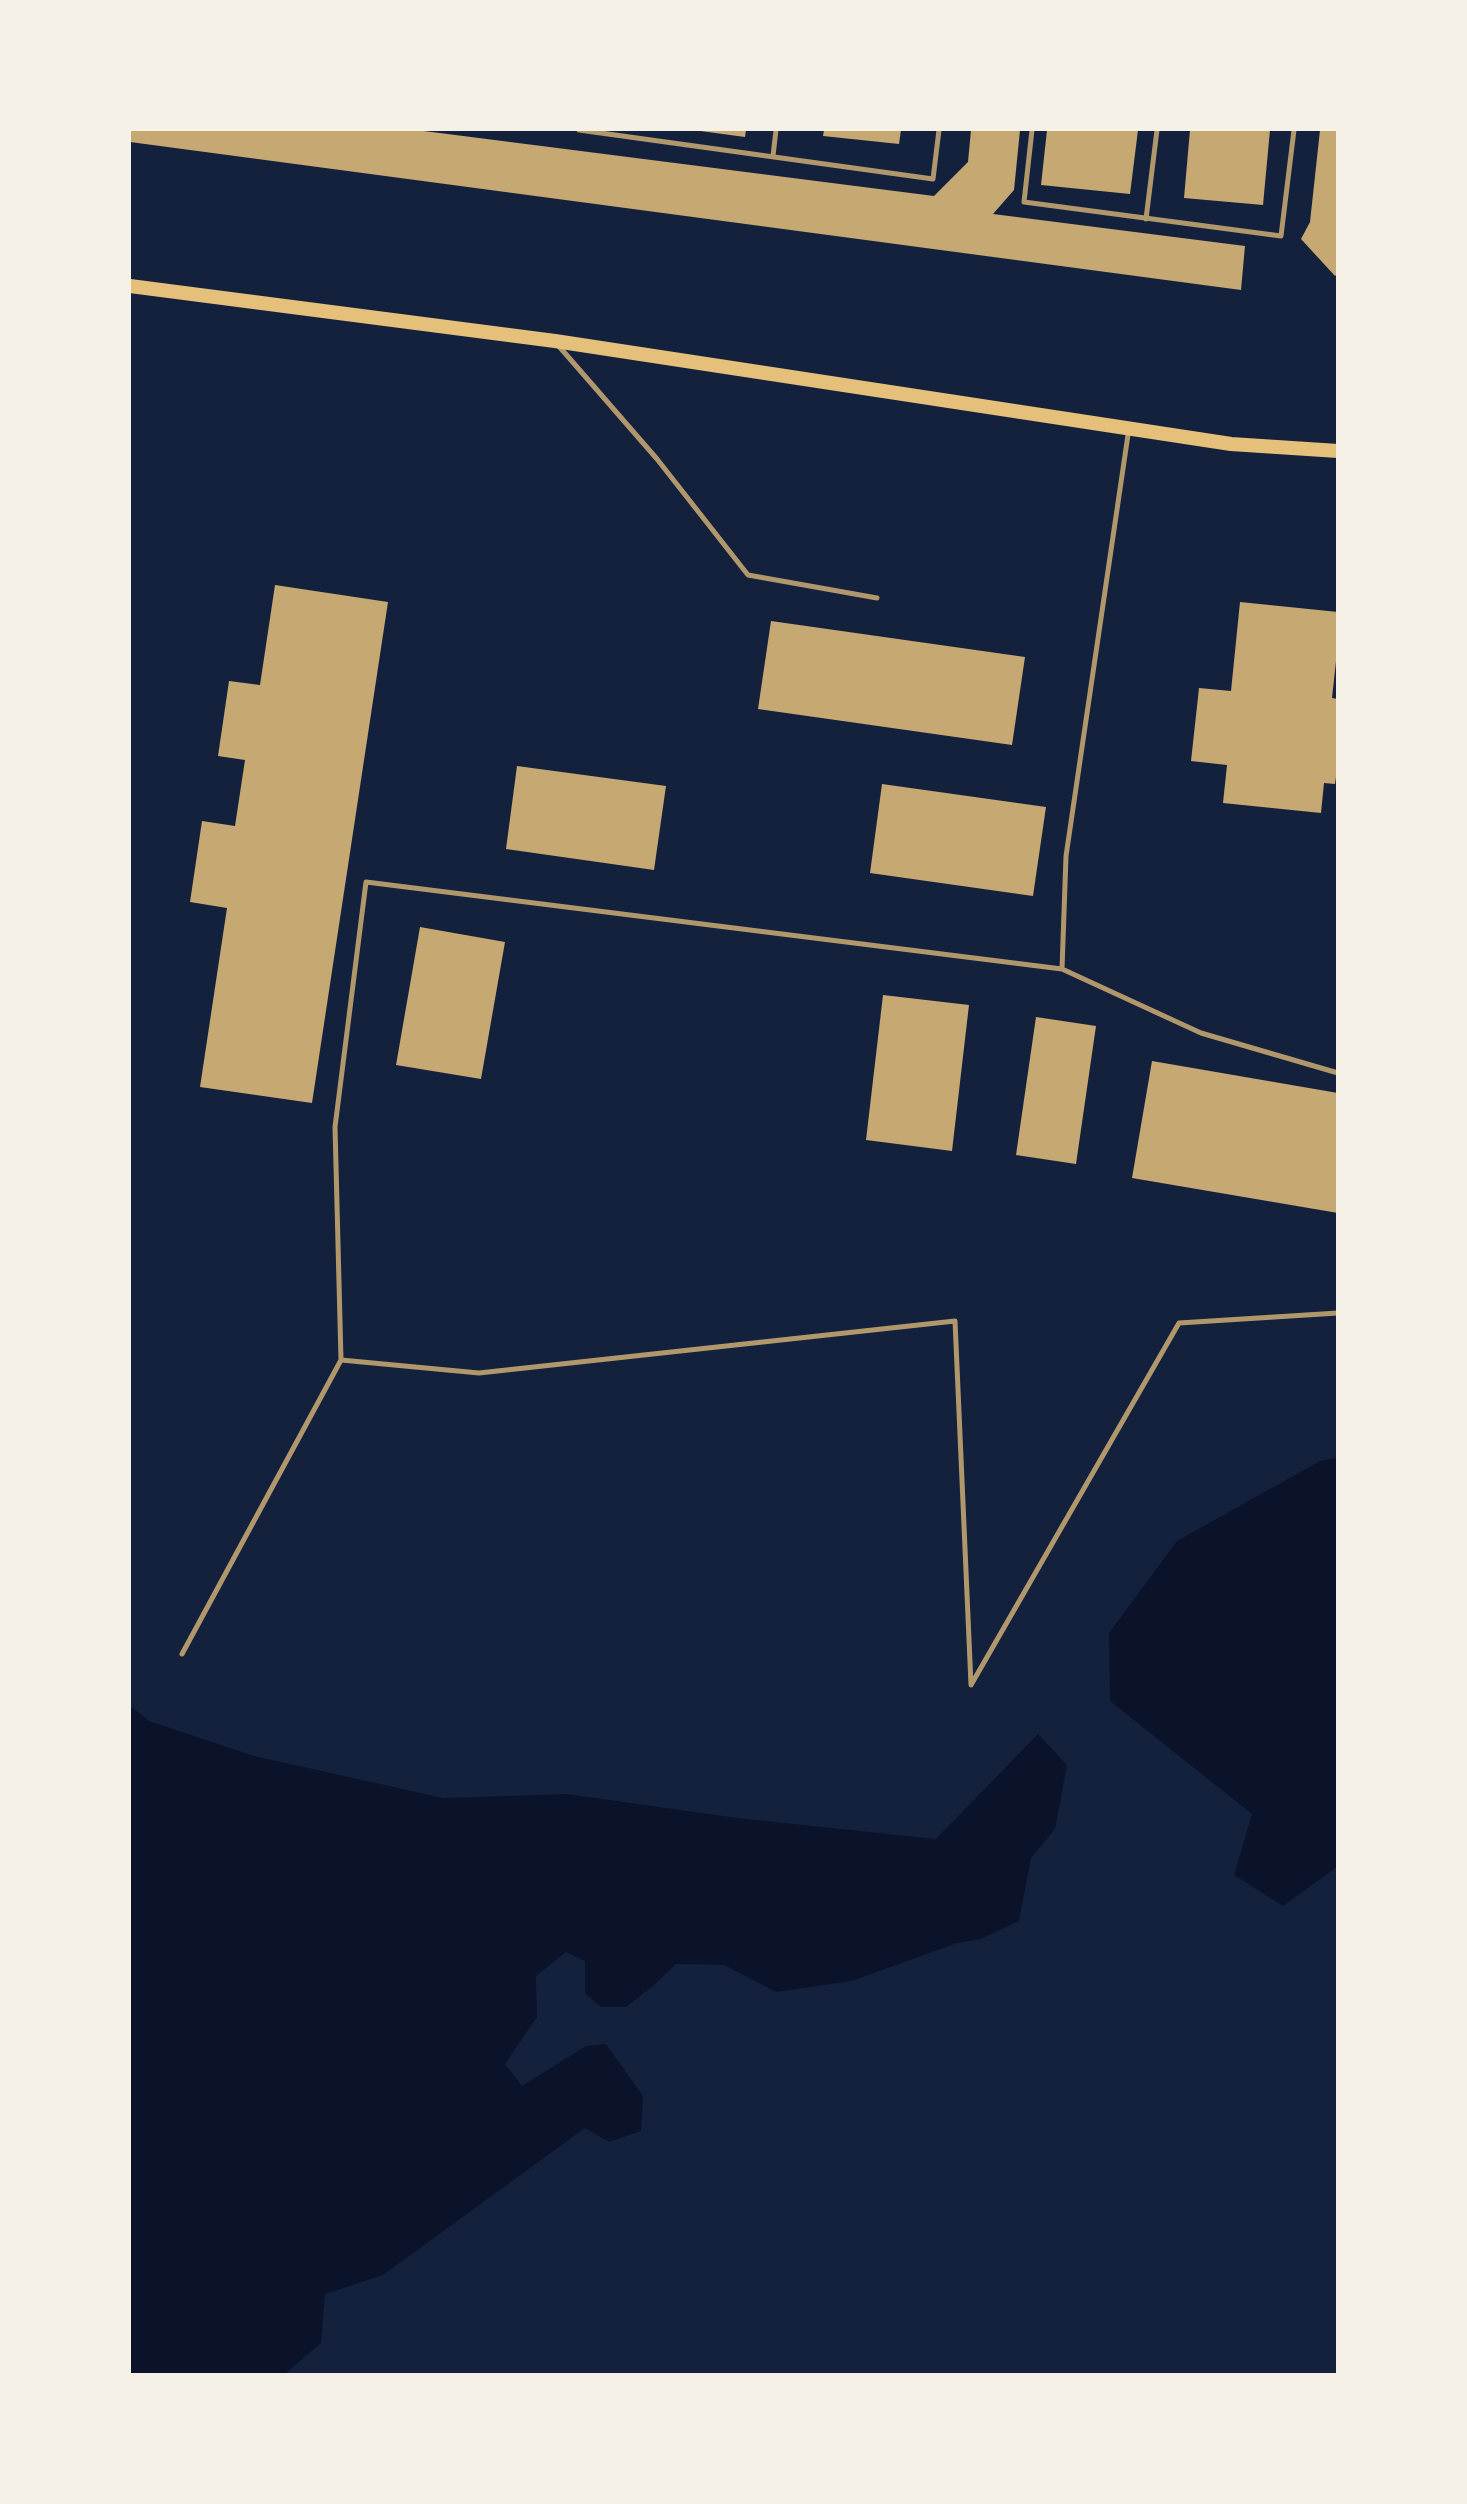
<!DOCTYPE html>
<style>
body{margin:0}
#map{position:relative;width:1467px;height:2504px;overflow:hidden;background:#14213d;font-family:Raleway,sans-serif}
canvas{display:block}
.frame{position:absolute;inset:0;border:131px solid #f6f1e7;pointer-events:none}
</style>
<div id="map">
<canvas width="1467" height="2504"></canvas>
<div class="frame"></div>
</div>
<script>
const ctx = document.querySelector('canvas').getContext('2d');
ctx.lineJoin = 'round';
function fill(path, color) { ctx.fillStyle = color; ctx.fill(path, 'evenodd'); }
function strokePath(path, color, width, dash) { ctx.strokeStyle = color; ctx.lineWidth = width; ctx.lineCap = dash ? 'butt' : 'round'; ctx.setLineDash(dash || []); ctx.stroke(path); }
fill(new Path2D(`
 M1337,1458V1867L1283,1906L1234,1875L1252,1814L1110,1701L1109,1633L1177,1541L1320,1461Z
 M130,1706L149,1721L254,1756L443,1798L567,1794L737,1818L936,1839L1038,1734L1067,1765L1055,1829L1031,1858L1019,1921L981,1939L957,1943L852,1981L776,1992L724,1965L676,1964L653,1986L626,2007H601L585,1993V1961L566,1952L536,1976L537,2017L505,2064L522,2086L586,2046L606,2044L643,2096L641,2131L609,2142L585,2128L383,2275L325,2294L321,2343L285,2374H130Z`), '#0b132b');
fill(new Path2D(`
 M130,130H416L934,196L968,162L971,130H1020L1014,190L993,214L1245,246L1241,290L130,142Z
 M693,130H746L745,137Z
 M824,130H901L899,144L823,136Z
 M1047,130H1138L1130,194L1041,185Z
 M1190,130H1270L1263,205L1184,198Z
 M1320,130H1338V273L1335,276L1301,239L1310,222Z
 M275,585L388,602L312,1103L200,1087L227,908L190,902L202,821L235,826L245,760L218,756L229,681L260,685Z
 M1240,602L1338,612V643L1332,698L1338,699V763L1335,784L1324,783L1321,813L1223,803L1227,765L1191,761L1199,688L1231,691Z
 M771,621L1025,657L1012,745L758,709Z
 M517,766L666,786L654,870L506,849Z
 M882,784L1046,807L1033,896L870,873Z
 M420,927L505,942L481,1079L396,1065Z
 M883,995L969,1005L952,1151L866,1140Z
 M1036,1017L1096,1026L1076,1164L1016,1155Z
 M1152,1061L1338,1093V1213L1132,1178Z`), '#c6a872');
strokePath(new Path2D(`
 M579,130L933,179L939,130
 M1032,130L1024,202L1281,236L1294,130
 M773,156L776,130
 M1146,219L1157,130
 M557,344L657,459L748,575L877,598
 M1129,428L1066,856L1062,969L1201,1033L1338,1073
 M341,1360L335,1127L366,882L1062,969
 M182,1654L341,1360L479,1373L955,1321L971,1685L1179,1323L1338,1313`), '#b1986c', 5);
strokePath(new Path2D(`
 M130,286L555,341L1231,444L1338,451`), '#e5c07b', 14);
</script>
